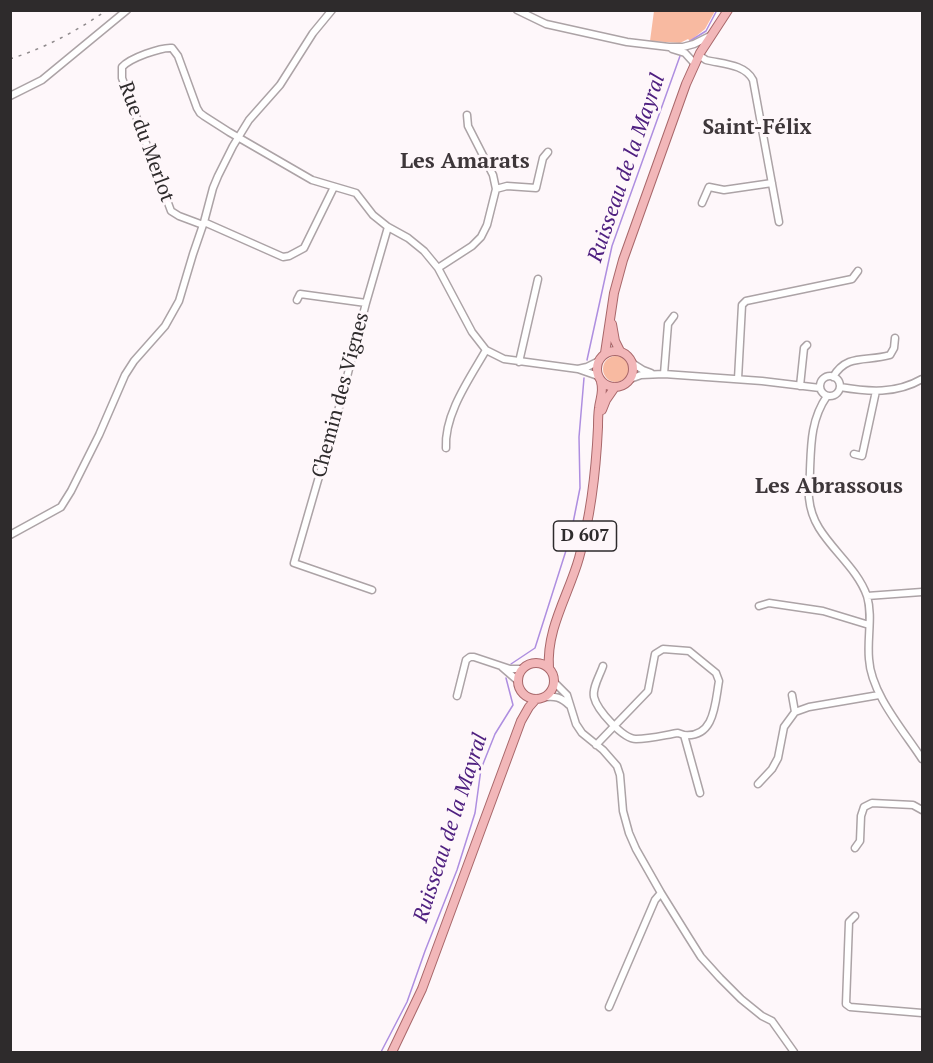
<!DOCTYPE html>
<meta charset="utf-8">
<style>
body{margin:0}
#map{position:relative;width:933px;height:1063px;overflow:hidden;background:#fef7fa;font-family:"PT Serif",serif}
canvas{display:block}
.frame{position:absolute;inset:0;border:12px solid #2e2b2c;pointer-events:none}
</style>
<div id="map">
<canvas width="933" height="1063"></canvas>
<div class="frame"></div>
</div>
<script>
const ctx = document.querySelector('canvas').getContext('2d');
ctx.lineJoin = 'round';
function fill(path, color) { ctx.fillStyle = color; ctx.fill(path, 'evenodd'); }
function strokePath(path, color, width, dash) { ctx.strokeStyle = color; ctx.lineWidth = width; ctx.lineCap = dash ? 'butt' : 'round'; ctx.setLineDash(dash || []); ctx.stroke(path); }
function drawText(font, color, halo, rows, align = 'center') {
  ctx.font = font + ' "PT Serif",serif'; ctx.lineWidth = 6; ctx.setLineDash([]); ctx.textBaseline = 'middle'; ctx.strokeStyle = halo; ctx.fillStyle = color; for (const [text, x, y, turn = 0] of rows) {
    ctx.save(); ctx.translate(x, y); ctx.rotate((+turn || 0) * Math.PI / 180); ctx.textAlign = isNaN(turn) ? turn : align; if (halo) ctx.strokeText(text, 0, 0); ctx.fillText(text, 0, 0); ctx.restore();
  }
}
fill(new Path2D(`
 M654,11V10L715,11L705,29L690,41L688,39L680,43L650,41Z
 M603 369a13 13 0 1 1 26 0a13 13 0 1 1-26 0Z`), '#f8baa1');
strokePath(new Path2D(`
 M690,41L706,31L717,10
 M587,360L612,246L680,56
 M511,664L535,648L570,538L580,488L579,437L584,378
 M381,1052L407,1002L425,951L457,870L475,813L481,769L495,734L513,705L506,678`), '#ae8ee0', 1.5);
const minor = new Path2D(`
 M517,10L546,24L627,42L669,47H683L694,44L710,36
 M672,49L685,53L695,64
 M703,58L706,60C722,64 745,64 753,80L779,222
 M10,96L42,80L127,10
 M496,189L507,186L536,188L543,158L548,152
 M702,203L709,187L724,190L772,183
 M204,222L283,257L289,256L304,248L334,187
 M203,225L179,216L171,211L122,78V67C130,58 161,47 172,48L178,56L197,108L200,113L204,116L229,132L312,180L356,193L373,215L388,227L408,238L424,251L438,268L472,332L486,350L504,359L578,369
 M438,268L472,246L481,237L487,225L496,189L493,175L468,126L467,115
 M297,300L300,294L366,303
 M519,362L538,279
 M597,362L587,367L578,369L598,376
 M632,363L643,370L651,373
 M664,374L668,324L674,316
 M820 386a10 10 0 1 1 20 0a10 10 0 1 1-20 0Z
 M833,377C847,353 867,362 890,355L894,348L895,338
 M630,379L641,375L664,374L762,381L820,388
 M738,379L742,305L746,301L852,279L858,271
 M800,386L804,348L807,345
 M840,387C869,392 896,394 922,379
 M827,396C811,419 811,444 810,470C810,479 808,489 809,498C810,508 814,520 819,528C833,551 858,570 867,596C873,616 867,638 869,659C871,694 904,731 922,759
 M446,448C444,414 470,378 486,350
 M854,454L862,456L876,391
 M10,535L61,507L71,491L99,435L125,375L134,361L165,326L179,301L193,254L204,222L213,188L218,176L233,146L249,120L280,85L313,33L332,10
 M372,590L294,563L340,404L366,303L388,227
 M867,596L922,592
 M759,606L769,603L823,611L869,625
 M603,666C600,675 592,688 594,697C597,710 623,739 636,739C650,739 665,735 678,733L684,735L700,793
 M502,667L517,680
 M554,682L567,695L576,724L582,733L603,750L617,766L620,775L623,811L629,833L636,849L661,893L689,938L701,957L720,978L741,999L762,1016L772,1021L794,1052
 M792,695L795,712
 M457,696L466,660L470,657H474L510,669H521
 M545,697C555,696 561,697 569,705
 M596,745L648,691L655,654L663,649L689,651L716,673L719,681C715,703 715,738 684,735
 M758,784L772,769L778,758L784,727L795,712L809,707L879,695
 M855,848L860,841L861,816L864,807L872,803L913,805L922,810
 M855,916L849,922L846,1004L850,1007L922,1013
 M609,1007L655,900L661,893`);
const major = new Path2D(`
 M612,324L615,341L620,351
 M597 369a18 18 0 1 1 36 0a18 18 0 1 1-36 0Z
 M605,353L614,293L623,260L686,84L700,53L728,10
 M602,410L606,400L615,387
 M518 681a18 18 0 1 1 36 0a18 18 0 1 1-36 0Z
 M549,668C546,629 569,594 579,558C591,515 596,471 598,427C598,421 598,415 599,408C600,399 604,391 601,382
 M392,1052L422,989L521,721L529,707L536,699`);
strokePath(minor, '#aca3a6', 9);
strokePath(major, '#a8676a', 10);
strokePath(minor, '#fff', 6);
strokePath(major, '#f2b7b9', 8);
strokePath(new Path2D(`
 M10,59C45,48 77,31 107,10`), '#8f8a8c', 1.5, [3, 6]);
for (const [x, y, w] of [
 [585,536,63]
]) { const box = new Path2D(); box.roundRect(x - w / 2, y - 15, w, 30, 4.5); ctx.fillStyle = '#fef7fa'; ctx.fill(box); strokePath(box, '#2e2b2c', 1.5); }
drawText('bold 18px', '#2e2b2c', null, [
 ["D 607",585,536]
]);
drawText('20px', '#2e2b2c', '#fef7fa', [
 ["Rue du Merlot",146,142,70],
 ["Chemin des Vignes",341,395,-75]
]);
drawText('bold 21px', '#3e373a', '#fef7fa', [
 ["Saint-Félix",757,128]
]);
drawText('italic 21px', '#4f2080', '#fef7fa', [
 ["Ruisseau de la Mayral",627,168,-71],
 ["Ruisseau de la Mayral",451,828,-72]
]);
drawText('bold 22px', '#3e373a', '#fef7fa', [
 ["Les Amarats",465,162],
 ["Les Abrassous",829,487]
]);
</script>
